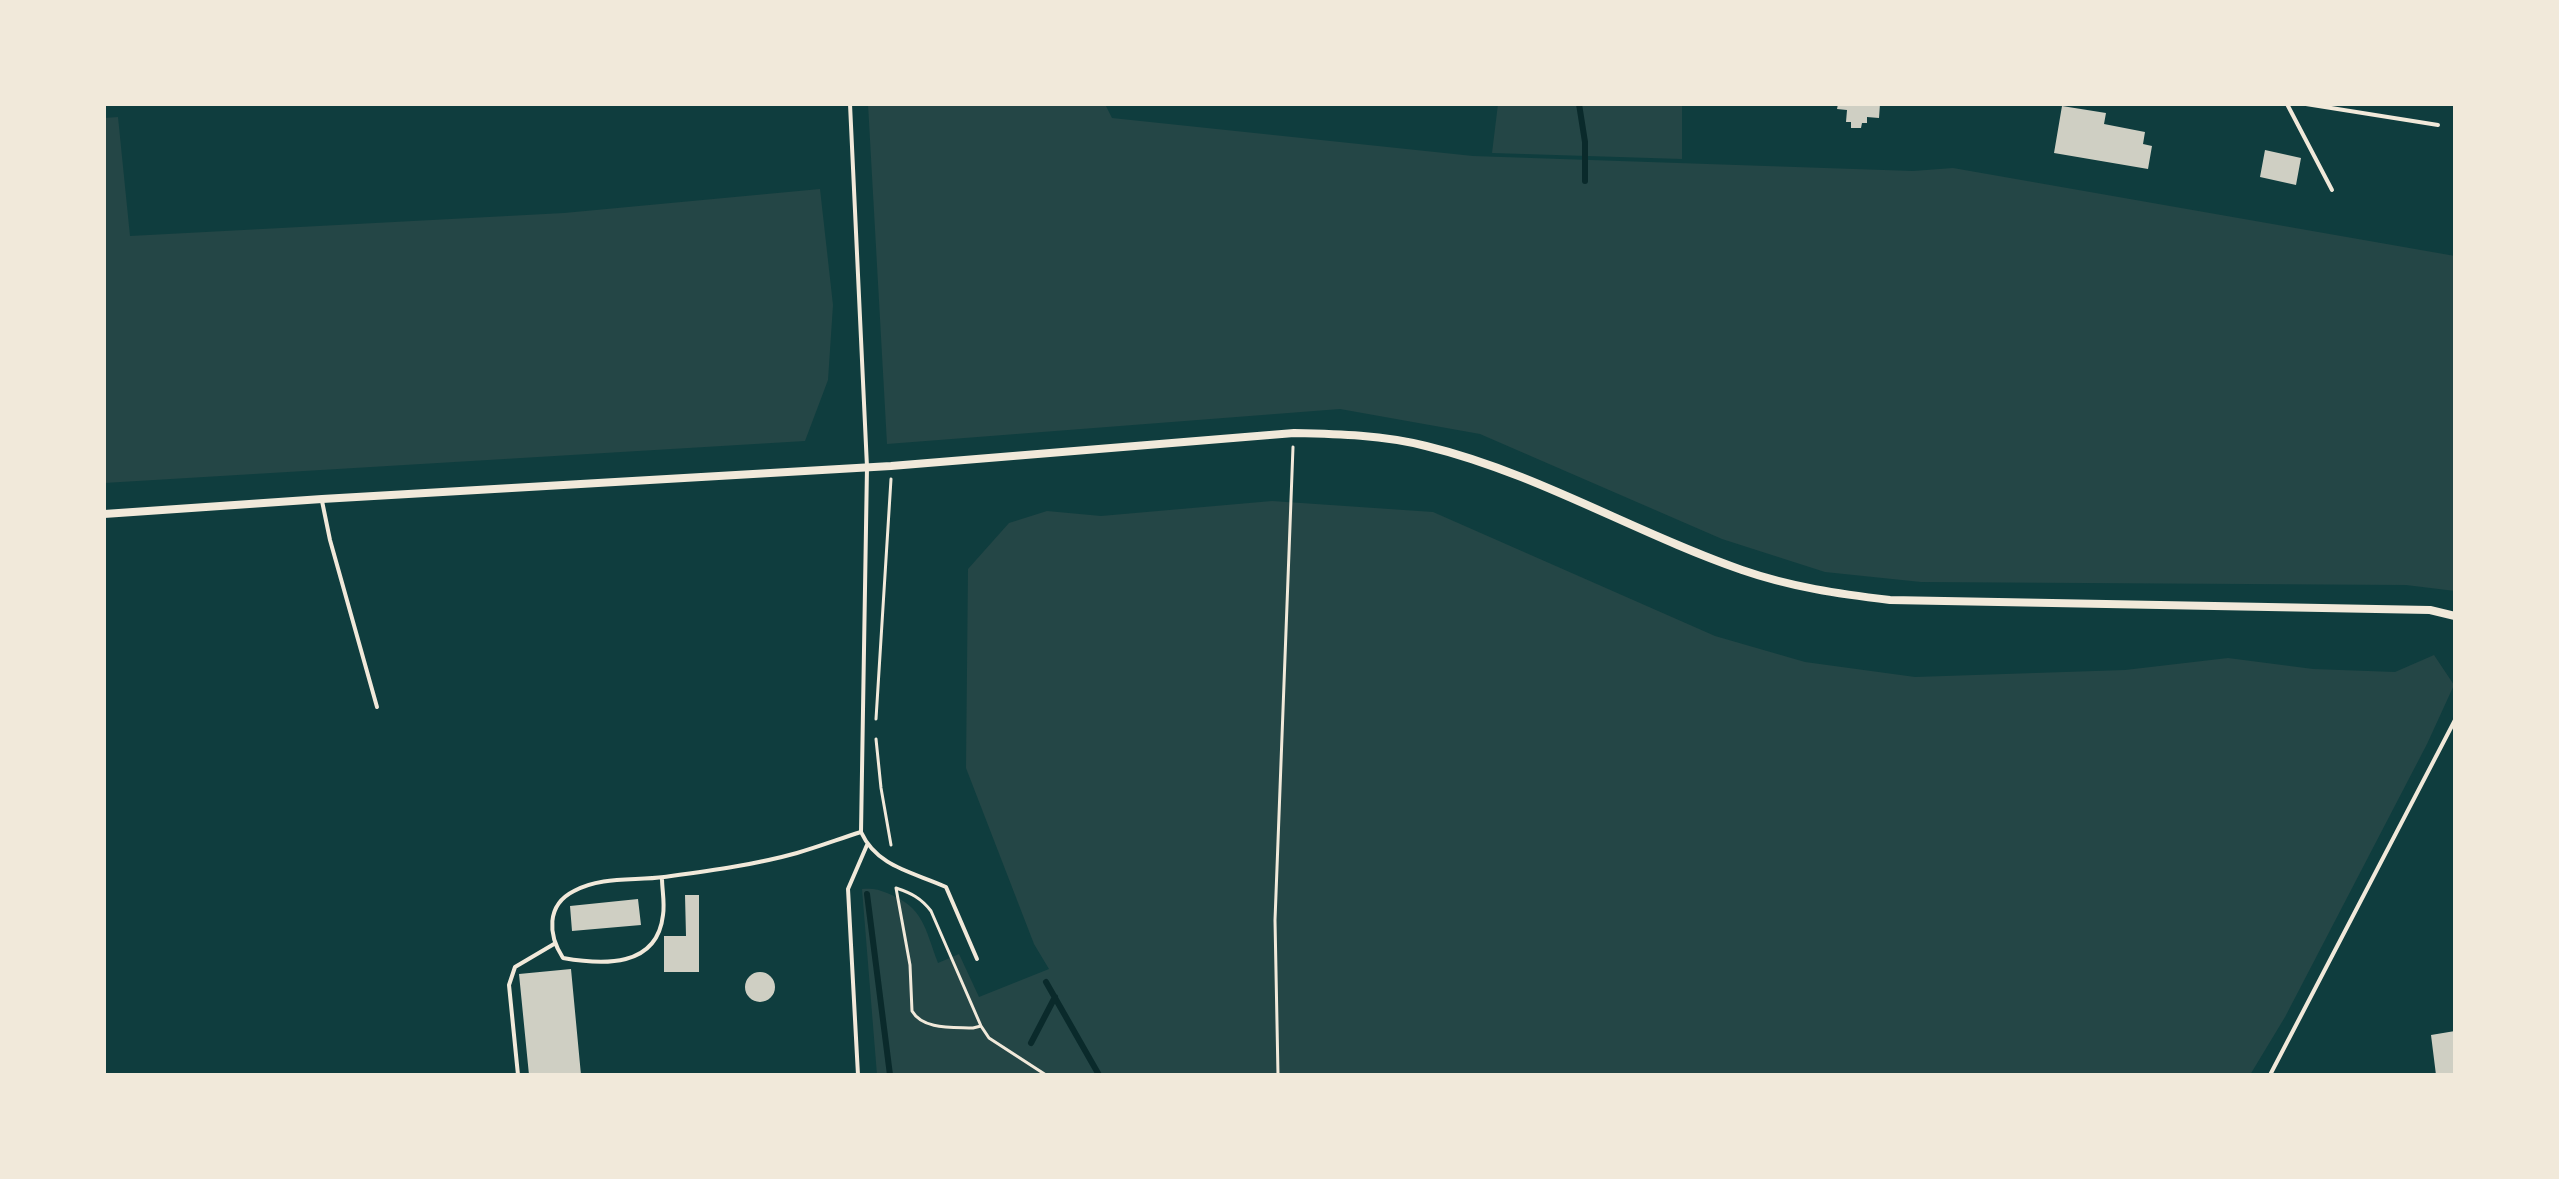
<!DOCTYPE html>
<style>
body{margin:0}
#map{position:relative;width:2559px;height:1179px;overflow:hidden;background:#0f3d3e;font-family:Ubuntu,sans-serif}
canvas{display:block}
.frame{position:absolute;inset:0;border:106px solid #f1e9da;pointer-events:none}
</style>
<div id="map">
<canvas width="2559" height="1179"></canvas>
<div class="frame"></div>
</div>
<script>
const ctx = document.querySelector('canvas').getContext('2d');
ctx.lineJoin = 'round';
function fill(path, color) { ctx.fillStyle = color; ctx.fill(path, 'evenodd'); }
function strokePath(path, color, width, dash) { ctx.strokeStyle = color; ctx.lineWidth = width; ctx.lineCap = dash ? 'butt' : 'round'; ctx.setLineDash(dash || []); ctx.stroke(path); }
fill(new Path2D(`
 M868,104H1105L1112,118L1473,156L1913,171L1953,168L2455,256V591L2406,585L1921,582L1825,572L1722,539L1480,434L1340,409L887,444Z
 M1498,104H1682V159L1492,153Z
 M118,117L130,236L564,213L820,189L833,305L828,380L805,441L104,483V118Z
 M1272,501L1433,512L1715,636L1805,662L1915,677L2125,670L2228,658L2313,669L2395,672L2434,655L2454,685L2427,744L2285,1017L2250,1075H877L862,889C872,888 878,889 887,893C924,907 925,929 938,963L959,954L979,997L1049,969L1034,944L966,768L968,569L1009,523L1047,511L1101,516Z`), '#244646');
strokePath(new Path2D(`
 M1579,104L1585,142V181
 M867,894L890,1075
 M1046,982L1099,1075
 M1031,1043L1055,997`), '#0a2a2b', 6);
fill(new Path2D(`
 M1838,104H1880L1879,118L1867,117V123H1862L1861,128H1851V122H1846L1847,110L1837,109Z
 M2062,106L2106,113L2104,124L2145,132L2143,144L2152,146L2148,169L2054,153Z
 M2265,150L2301,158L2296,185L2260,177Z
 M685,895H699V972H664V936H686Z
 M638,899L641,925L572,931L570,906Z
 M571,969L581,1075H529L519,974Z
 M745 987a15 15 0 1 1 30 0a15 15 0 1 1-30 0Z
 M2455,1031V1075H2436L2431,1035Z`), '#cfcfc3');
strokePath(new Path2D(`
 M876,719L891,479
 M876,739L881,788L891,845
 M981,1026L973,1028C953,1027 923,1030 912,1011L910,965L896,888C911,893 921,898 931,911L981,1026L989,1038L1046,1075
 M1278,1075L1275,920L1293,447`), '#f1e9da', 3);
strokePath(new Path2D(`
 M850,104L867,467L861,832C877,867 913,872 946,887L977,959
 M2287,104L2332,190
 M2306,104L2438,125
 M322,501L330,540L377,707
 M662,878C662,890 665,903 663,915C657,968 603,965 563,958C548,935 546,905 574,891C601,876 634,881 664,877C708,871 754,865 797,853C818,847 839,839 861,832
 M518,1075L509,985L515,967L554,944
 M858,1075L848,889L867,845
 M2270,1075L2455,720`), '#f1e9da', 4);
strokePath(new Path2D(`
 M104,514L322,499L891,466L1294,433C1338,434 1383,435 1426,446C1537,473 1635,533 1742,570C1791,587 1839,594 1890,600L2430,610L2455,616`), '#f1e9da', 8);
</script>
